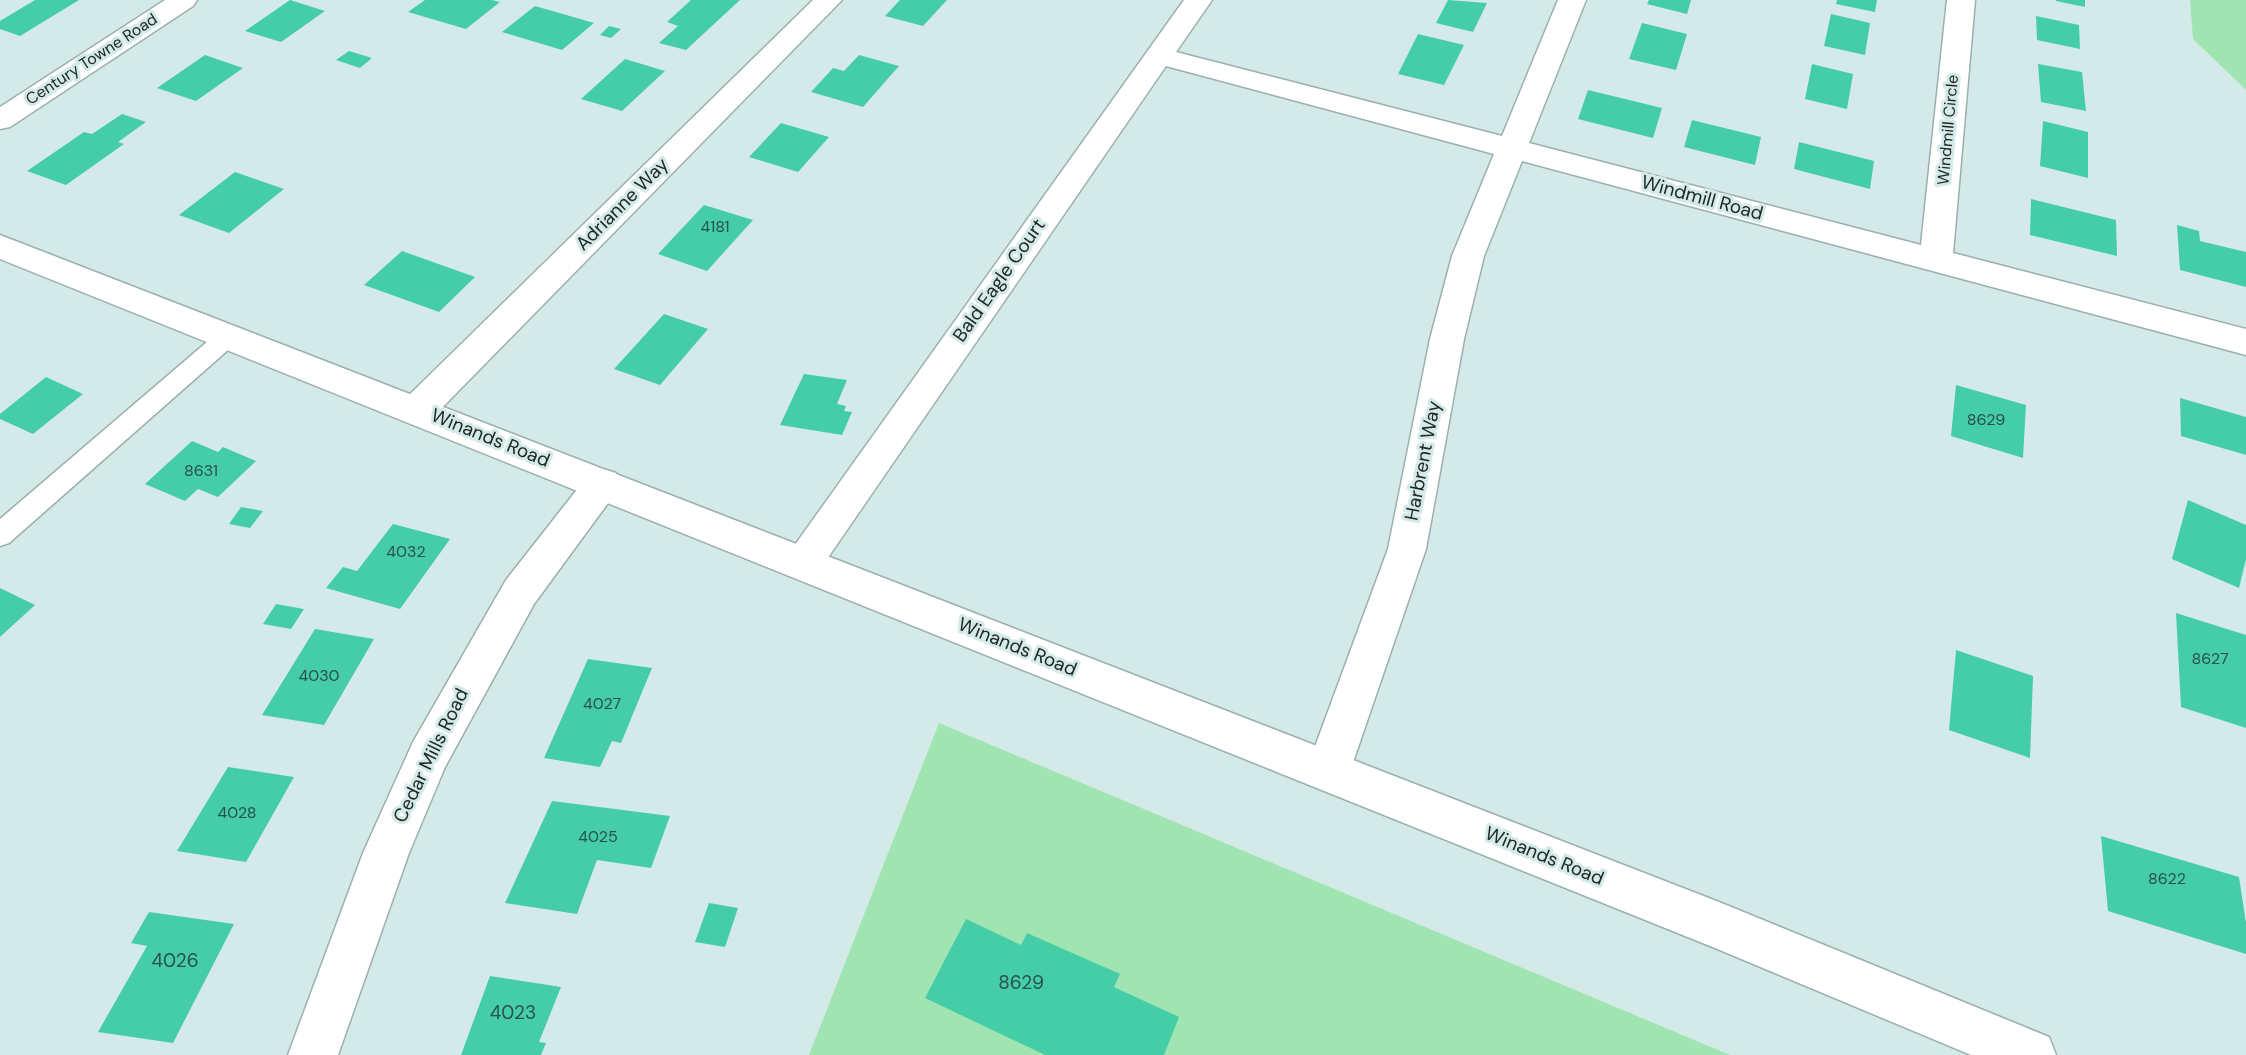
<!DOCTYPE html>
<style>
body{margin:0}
canvas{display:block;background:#d4eae9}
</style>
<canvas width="2246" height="1055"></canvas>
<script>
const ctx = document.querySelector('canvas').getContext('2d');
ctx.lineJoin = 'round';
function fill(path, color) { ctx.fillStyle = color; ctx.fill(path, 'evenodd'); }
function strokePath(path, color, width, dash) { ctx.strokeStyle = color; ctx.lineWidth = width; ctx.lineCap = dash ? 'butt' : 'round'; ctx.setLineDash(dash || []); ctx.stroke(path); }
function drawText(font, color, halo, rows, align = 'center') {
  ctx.font = font + ' "DM Sans",sans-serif'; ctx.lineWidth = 6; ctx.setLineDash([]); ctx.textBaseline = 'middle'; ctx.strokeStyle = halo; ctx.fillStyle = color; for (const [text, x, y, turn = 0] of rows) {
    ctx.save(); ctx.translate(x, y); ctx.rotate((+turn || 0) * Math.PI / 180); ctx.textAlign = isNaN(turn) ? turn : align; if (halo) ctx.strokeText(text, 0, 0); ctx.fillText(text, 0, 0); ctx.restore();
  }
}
fill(new Path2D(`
 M2190,0H2246V90L2193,39Z
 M939,723L1730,1055H809Z`), '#a0e5b1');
fill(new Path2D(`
 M35,0H79L20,36L0,29V21Z
 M290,0L325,11L281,42L245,31Z
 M425,0H492L500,2L466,29L408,12Z
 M691,0H740L686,50L659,43L678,26L667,22Z
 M900,0H947L923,26L885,16Z
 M1448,0L1487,3L1473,32L1436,23Z
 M1649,0H1691L1687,14L1647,4Z
 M1837,0H1877L1875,12L1836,4Z
 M2056,0H2085V7L2056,1Z
 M535,6L594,23L562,50L502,32Z
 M1831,14L1870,23L1865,55L1824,46Z
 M2036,16L2079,25L2080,49L2037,40Z
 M1642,23L1687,34L1676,70L1629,59Z
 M609,26L621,29L611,38L600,35Z
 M1418,34L1464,45L1444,85L1398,74Z
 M349,51L372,58L360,68L336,60Z
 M205,55L243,68L196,101L157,88Z
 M859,55L899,66L863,107L811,92L833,68L844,71Z
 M625,59L665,71L622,111L581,99Z
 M1812,64L1853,74L1847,109L1805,99Z
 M2038,64L2082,72L2086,111L2041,102Z
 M1588,90L1662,108L1653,138L1578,119Z
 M122,114L146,122L118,142L124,144L66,185L27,171L84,132L92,134Z
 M1692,120L1761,137L1755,165L1684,147Z
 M2043,121L2088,132V178L2040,166Z
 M781,123L829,137L798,172L749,157Z
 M1799,142L1874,161L1870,189L1794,169Z
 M235,172L284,189L229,233L179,215Z
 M2031,199L2116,220L2117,256L2030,235Z
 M704,205L753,220L707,271L658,254Z
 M2177,225L2199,231L2200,241L2246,252V287L2180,270Z
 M402,251L475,277L439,312L364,285Z
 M664,314L708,329L660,385L614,369Z
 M804,374L847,380L837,404L846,406L844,411L852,412L842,435L780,425Z
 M46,377L83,394L33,434L0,419V414Z
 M1956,385L2026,405L2023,458L1951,436Z
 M2180,398L2246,417V455L2181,436Z
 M192,441L218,452L223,447L256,461L218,497L198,489L185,501L145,484Z
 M2188,500L2246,525V559L2239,588L2172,559Z
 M241,507L263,511L250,528L229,524Z
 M393,524L450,539L400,609L326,588L343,567L357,571Z
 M0,588L35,605L0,637Z
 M276,604L304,609L291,629L263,624Z
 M2176,613L2246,635V728L2181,707Z
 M315,629L374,639L324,725L262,715Z
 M1956,650L2033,676L2030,758L1949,730Z
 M588,659L652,668L621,743L612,741L600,767L544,758Z
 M228,767L294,777L246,862L177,851Z
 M552,801L670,816L651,868L597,860L577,914L505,903Z
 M2101,836L2239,877L2246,923V954L2108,911Z
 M709,903L738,908L725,947L695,942Z
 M149,912L234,924L173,1043L98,1032L147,946L131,943Z
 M966,919L1021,945L1027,933L1120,974L1114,987L1179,1017L1164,1055H1045L925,998Z
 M490,976L561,987L539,1042L546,1043L541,1055H461Z`), '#45cda8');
const service = new Path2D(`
 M229,327L237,330L241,336L237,342L9,543L0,546V519L221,330Z`);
const minor = new Path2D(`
 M165,0H197L193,6L10,127L0,129V107Z
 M813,0H842L430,420L417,424L404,420L399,410L404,400Z
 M1184,0H1212L1176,52L1502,136L1558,0H1586L1529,143L1921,245L1947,0H1975L1953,253L2246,329V355L1522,161L1484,256L1464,339L1426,549L1350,771L1343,785L1328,791L1313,785L1306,771L1388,549L1430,339L1452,256L1494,154L1166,66L816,575L802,579L788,575L782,563Z
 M603,469L616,473L622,484L534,604L445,767L409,853L338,1055H288L363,853L413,742L506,580L590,473Z`);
const tertiary = new Path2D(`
 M0,235L1719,902L2049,1037L2056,1055H1971L1715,948L0,259Z`);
strokePath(service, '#9bb0ae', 3);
strokePath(minor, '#9bb0ae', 3);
strokePath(tertiary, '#9bb0ae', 3);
fill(service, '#fff');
fill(minor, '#fff');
fill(tertiary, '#fff');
drawText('16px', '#202828', '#d4eae9', [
 ["Century Towne Road",92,60,-33],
 ["Windmill Circle",1949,130,-85]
]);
drawText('16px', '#295148', null, [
 ["4181",715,228],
 ["8629",1986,421],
 ["8631",201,472],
 ["4032",406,553],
 ["8627",2210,660],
 ["4030",319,677],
 ["4027",602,705],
 ["4028",237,814],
 ["4025",598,838],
 ["8622",2167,880]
]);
drawText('19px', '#202828', '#d4eae9', [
 ["Windmill Road",1702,199,15],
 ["Adrianne Way",623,205,-45],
 ["Bald Eagle Court",1000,281,-55],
 ["Winands Road",490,439,22],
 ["Harbrent Way",1424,461,-79],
 ["Winands Road",1017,648,22],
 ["Cedar Mills Road",432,756,-64],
 ["Winands Road",1544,857,22]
]);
drawText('19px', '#295148', null, [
 ["4026",175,962],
 ["8629",1021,984],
 ["4023",513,1014]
]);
</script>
